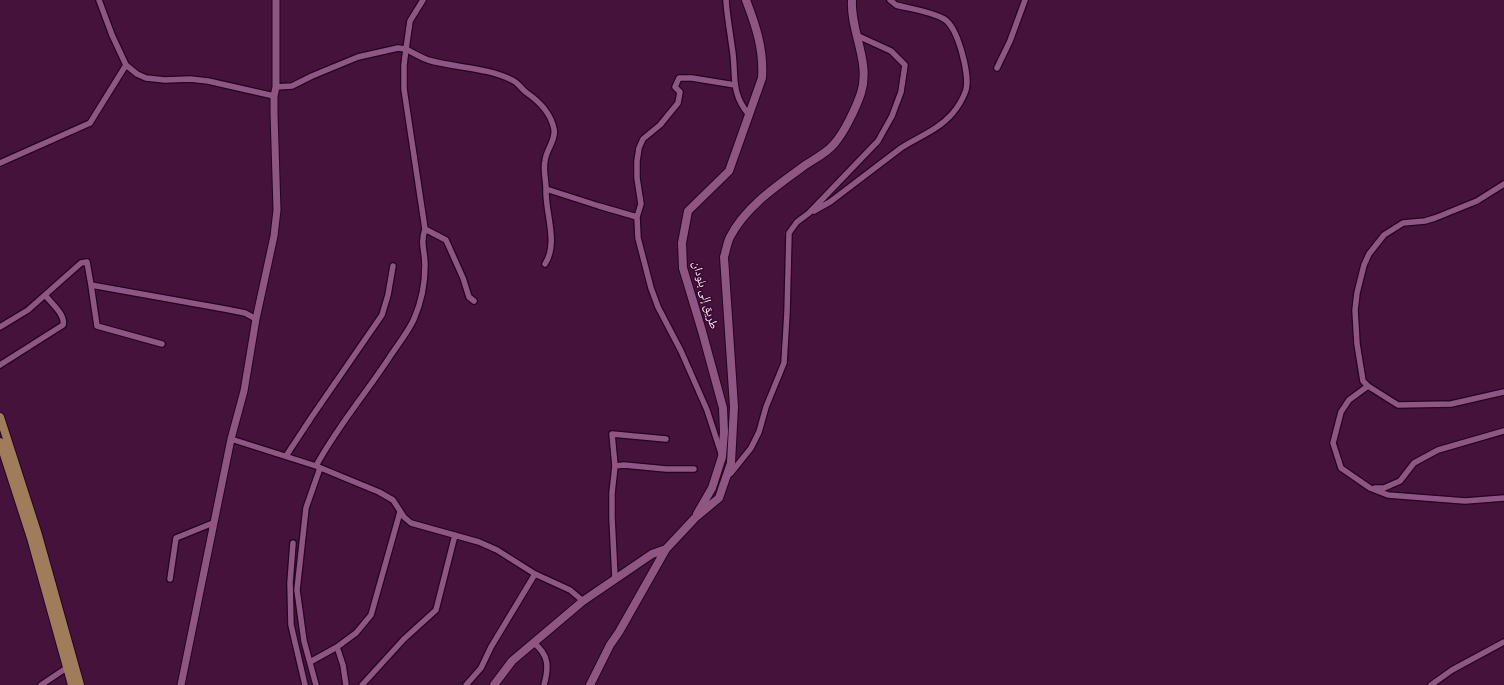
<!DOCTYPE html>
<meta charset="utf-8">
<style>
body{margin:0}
canvas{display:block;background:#45123c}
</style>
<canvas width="1504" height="685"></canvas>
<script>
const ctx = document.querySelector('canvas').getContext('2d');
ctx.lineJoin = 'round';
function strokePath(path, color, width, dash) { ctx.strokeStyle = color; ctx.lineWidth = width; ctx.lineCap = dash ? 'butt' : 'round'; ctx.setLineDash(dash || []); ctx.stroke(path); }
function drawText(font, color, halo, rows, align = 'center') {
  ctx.font = font + ' Manrope,"Noto Naskh Arabic",sans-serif'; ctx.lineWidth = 3; ctx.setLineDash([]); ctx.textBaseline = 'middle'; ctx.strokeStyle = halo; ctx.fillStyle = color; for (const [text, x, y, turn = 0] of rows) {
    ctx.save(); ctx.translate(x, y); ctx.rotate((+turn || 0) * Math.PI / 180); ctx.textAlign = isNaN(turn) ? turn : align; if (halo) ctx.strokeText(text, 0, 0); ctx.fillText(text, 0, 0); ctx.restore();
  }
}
const minor = new Path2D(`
 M99,0L112,35L126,65L137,74L146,78L165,80L190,79L208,81L274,96
 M423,0L410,21L406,49C413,53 420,57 428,60C455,68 486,67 512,80C519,83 521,89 527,93C540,102 551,114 554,129C556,140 546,150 545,161C543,170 546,180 546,189L599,206L637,217
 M726,0C727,16 730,31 732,47C737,74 729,91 749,115
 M997,68L1010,41L1025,0
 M276,87L292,86L312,76L358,57L398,48L406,49L404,65V89L425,229L446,240L463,278L469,297L474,301
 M0,163L90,123L126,65
 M1504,184L1477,201L1435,218L1425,221L1403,223L1384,235L1369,254L1364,265L1357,293L1355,310L1357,344L1363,381L1368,386L1398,405L1451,404L1504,392
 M814,211L830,202L901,148C918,137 938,130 952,114C958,107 963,99 966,90C970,75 958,27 944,19C930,11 911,9 896,5L890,0
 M545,264C559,243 545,213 546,189
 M91,285L97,326L162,344
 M0,327L28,310L81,263L87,262L91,285L225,309L245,313L256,319
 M0,365L63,325C66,315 51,303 45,295
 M1368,386L1349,400L1341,412L1333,443L1341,468L1370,488L1388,495L1465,501L1504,498
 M231,439L316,466L379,492L393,500L404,517L411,523L479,542L497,550L535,574L570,590L583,601
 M721,453L707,410L681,351L658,307L651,288L638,238L637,217L641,204L637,178V161L639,148L643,139L660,125L678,103L680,92L675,87L679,78H692L735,85
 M286,456L313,415L382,315L388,295L393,266
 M316,466C337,427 367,392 391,355C399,343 408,332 414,319C421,303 425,283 425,265C425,251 420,244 425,229
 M615,466L624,465L666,469H694
 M727,476L731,473L751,448L759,432L766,407L784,363L787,313L789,233L797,222L809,213L878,141L892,116L901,92L905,65L891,51L856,35
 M1375,488H1384L1400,481L1414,463L1438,450L1504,431
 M293,543L290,583L291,625L305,685
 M615,578L612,518V493L615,466L612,434L666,439
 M170,579L176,538L213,523
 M534,643C549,655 549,667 544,685
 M310,662L337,647
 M41,685L68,667
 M316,685L304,641L297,590L306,508L320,468
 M346,685L343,665L337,647L356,633L371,615L400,512
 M362,685L404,639L436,610L455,535
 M466,685L481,668L491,647L535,574
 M1431,685L1452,670L1504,642`);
const tertiary = new Path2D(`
 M181,685L231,439L244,391L256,319L274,236L277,210L274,113V96L276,87V0`);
const secondary = new Path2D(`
 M697,514L712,488L722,457L724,432L723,408L702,331L683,268L682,243L688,211L729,171L762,78C764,50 756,26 746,0
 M494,685L512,661L583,601L652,554L666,549
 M590,685L610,645L619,632L666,549L695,518L719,498L731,463L734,407L724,257C726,251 727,243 730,237C746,206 777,186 804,166C814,159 827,153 834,144C844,133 856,108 861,93C871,62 850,31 852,0`);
const primary = new Path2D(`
 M0,417L38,535L80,685
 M0,442L31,538L72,685`);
strokePath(minor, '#250220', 8);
strokePath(tertiary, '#250220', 9);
strokePath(secondary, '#250220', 10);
strokePath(primary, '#250220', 10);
strokePath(minor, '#8e5682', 5.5);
strokePath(tertiary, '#8e5682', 7);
strokePath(secondary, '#8e5682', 8);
strokePath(primary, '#a07c5a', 8);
drawText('12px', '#fef0fa', '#3a0632', [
 ["طريق إلى بلودان",705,295,75]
]);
</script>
